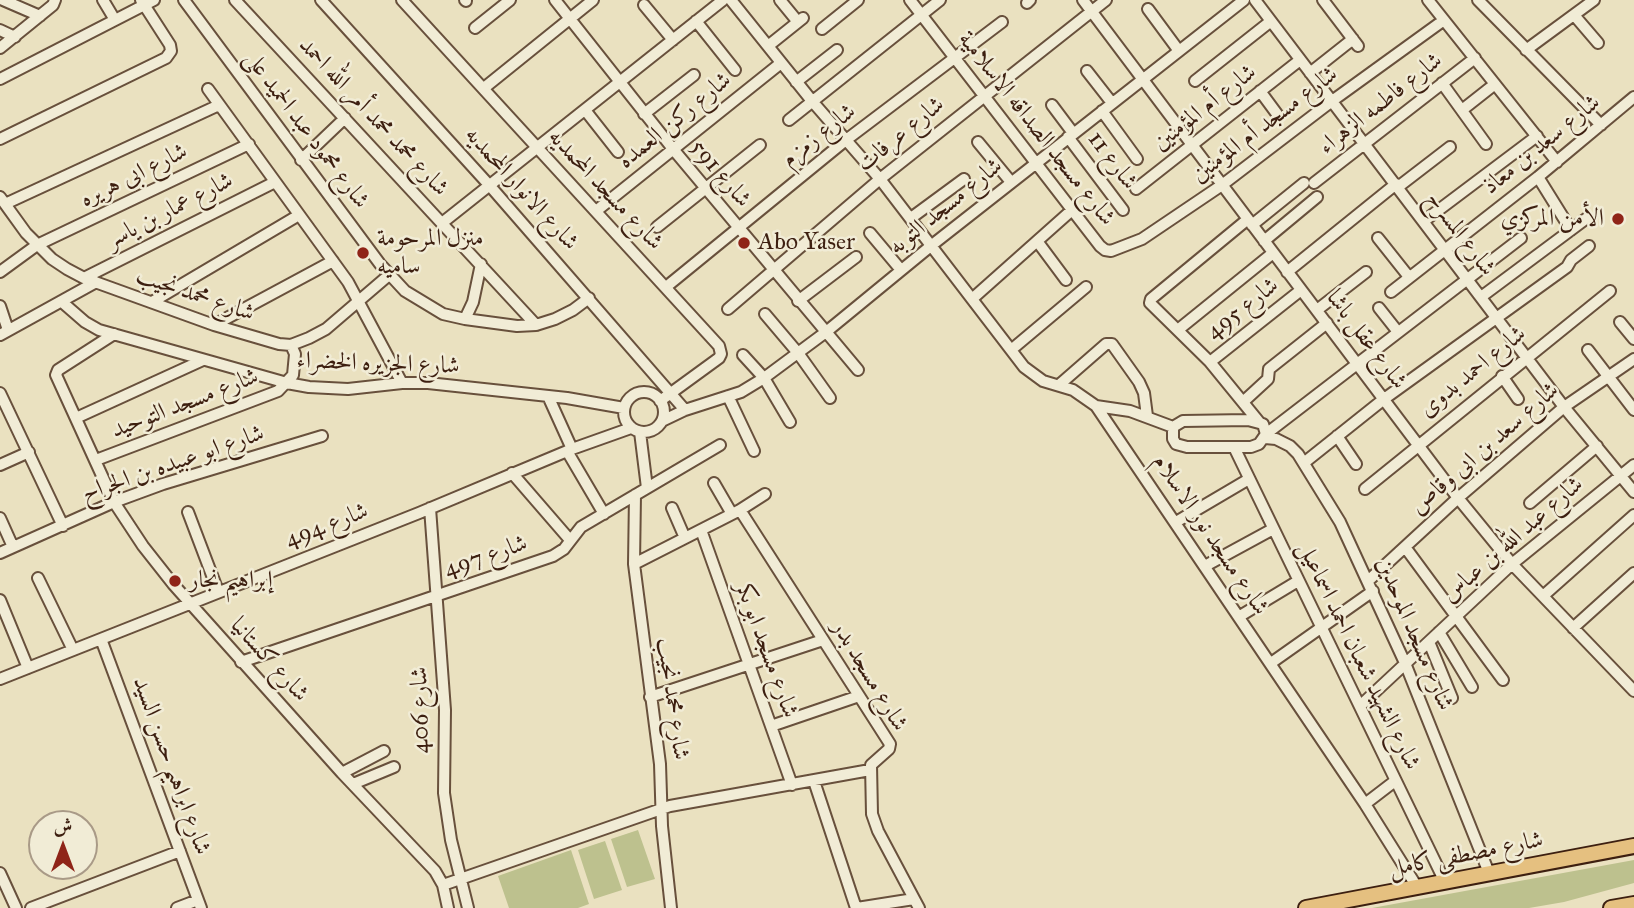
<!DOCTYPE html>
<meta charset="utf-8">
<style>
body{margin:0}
#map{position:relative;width:1634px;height:908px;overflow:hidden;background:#eae1c0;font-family:"IM FELL Great Primer",Amiri,serif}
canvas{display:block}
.north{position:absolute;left:28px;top:810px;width:70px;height:70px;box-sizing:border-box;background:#f1ecd6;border:2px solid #a99a87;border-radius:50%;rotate:0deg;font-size:19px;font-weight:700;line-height:28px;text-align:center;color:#3d1f10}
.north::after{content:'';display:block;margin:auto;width:24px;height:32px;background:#8f2418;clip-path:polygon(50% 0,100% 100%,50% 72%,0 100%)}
</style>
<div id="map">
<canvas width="1634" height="908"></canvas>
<div class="north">ش</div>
</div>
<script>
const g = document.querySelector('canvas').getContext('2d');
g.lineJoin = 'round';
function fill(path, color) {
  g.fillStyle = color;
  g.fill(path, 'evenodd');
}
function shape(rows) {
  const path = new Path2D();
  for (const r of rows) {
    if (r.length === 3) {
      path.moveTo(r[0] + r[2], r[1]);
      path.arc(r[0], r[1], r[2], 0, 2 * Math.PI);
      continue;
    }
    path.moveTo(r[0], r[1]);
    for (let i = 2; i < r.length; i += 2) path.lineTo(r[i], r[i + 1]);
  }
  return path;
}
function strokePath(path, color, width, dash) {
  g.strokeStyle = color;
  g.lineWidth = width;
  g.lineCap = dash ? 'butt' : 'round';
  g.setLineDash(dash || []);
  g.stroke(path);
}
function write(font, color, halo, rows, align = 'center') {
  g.font = font + ' "IM FELL Great Primer",Amiri,serif';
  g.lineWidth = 5;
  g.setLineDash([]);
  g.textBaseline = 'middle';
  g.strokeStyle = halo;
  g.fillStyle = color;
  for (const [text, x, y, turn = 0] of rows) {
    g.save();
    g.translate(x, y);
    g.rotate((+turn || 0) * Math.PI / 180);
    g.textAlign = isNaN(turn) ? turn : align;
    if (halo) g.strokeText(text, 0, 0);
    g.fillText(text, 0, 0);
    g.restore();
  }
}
const green = shape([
 [638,830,655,879,627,887,611,839],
 [605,841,622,890,594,899,578,850],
 [571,850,589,904,578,908,509,908,498,876],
 [1634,860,1634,883,1564,902,1529,908,1372,908]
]);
const minor = shape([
 [3,0,40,16],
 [103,0,115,20],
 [184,0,380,264,405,291,443,314,465,319,517,326,536,325,555,319,573,310,589,298],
 [235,0,536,325],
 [321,0,490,186,685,410],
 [402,0,719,346,721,354,719,358,660,401],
 [465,0,466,1],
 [555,0,673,149,858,370],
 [731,0,812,101,880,179,1024,367,1043,381,1073,390,1096,406,1365,804,1417,887],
 [780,0,798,22],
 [910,0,1100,246,1105,250,1111,251,1142,239,1222,185,1332,101,1444,20],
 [1083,0,1458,498,1512,564,1634,691],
 [1255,0,1564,407,1634,492],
 [1323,0,1358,46],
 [1428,0,1557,162],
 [1478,0,1601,125],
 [1027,3,1030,0],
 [644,5,673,40],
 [1148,9,1179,51],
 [1574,15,1598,43],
 [696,21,735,70],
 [475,28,510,0],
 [822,29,858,0],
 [0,30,15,37],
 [768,46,803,18],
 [0,48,53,5,55,0],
 [1526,50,1594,0],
 [1087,71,1112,103],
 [1310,73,1353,39],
 [0,79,154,0],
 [1195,81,1271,21],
 [796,82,837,50],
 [1442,83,1486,144],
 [484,88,593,0],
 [208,89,348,282,402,383],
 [1260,91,1277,114],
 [1052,105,1073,133],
 [585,110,618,152],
 [1462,110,1495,84],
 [1102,111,1137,159],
 [644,114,694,75],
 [789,120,940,0],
 [1068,137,1123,210],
 [0,139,166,58,171,51,170,45,141,0],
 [978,142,1011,182],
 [301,160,345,118],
 [1538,177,1571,230],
 [1314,183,1475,58],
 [1398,187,1450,147],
 [1136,189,1300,60],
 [0,197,26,233,52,259,67,269,84,278,214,325,279,344,291,345,309,338,326,329,389,275],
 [5,204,219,105],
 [596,211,781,63],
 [911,218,964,179],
 [1248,219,1151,299,1150,303,1210,362,1259,422],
 [1424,221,1537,136],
 [442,223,723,0],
 [1252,225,1304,183],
 [657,227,760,145],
 [870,233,901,270],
 [1378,238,1409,277],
 [1037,241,1066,280],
 [1264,241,1317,197],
 [0,272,37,245,249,144],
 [1287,272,1396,184],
 [84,278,275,182],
 [666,287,846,140,1002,22],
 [1391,292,1538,177,1634,97],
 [1481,297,1587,218],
 [972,299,1072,210],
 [798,301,856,257],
 [62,302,85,322,99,330,287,383,309,387,348,389,402,383,428,383,567,398,624,408],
 [152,302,299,215],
 [0,306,8,330],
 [1379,308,1398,332],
 [728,309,880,179,1106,0],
 [1317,310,1366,272],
 [765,314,798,353,830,398],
 [465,319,473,302,481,264],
 [1620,322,1634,339],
 [214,325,333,261],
 [1179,329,1273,253],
 [114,334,58,370,56,375,114,502,143,546,173,584,342,773,435,871,443,885,448,908],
 [0,335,96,282],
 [1011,350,1086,287],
 [1588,350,1634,410],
 [743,355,764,378,790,422],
 [1210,362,1301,290],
 [1502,376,1518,399],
 [1059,385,1106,344,1112,344,1139,382,1144,393,1147,416],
 [644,412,20],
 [0,393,63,526],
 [548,396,572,449],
 [728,396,754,451],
 [1243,402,1268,379,1269,369,1327,323],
 [1096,406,1130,411,1173,427],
 [76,418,203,360],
 [1248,420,1263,424,1266,434,1259,444,1251,447,1187,447,1176,444,1173,439,1173,427,1183,421,1248,420],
 [662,421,685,410,741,392,764,378,826,332,932,245,1244,0],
 [640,432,647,488],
 [1266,434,1521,238],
 [1337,436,1356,464],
 [1265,438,1276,439,1290,446,1298,454,1340,522,1405,663,1489,873],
 [1234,447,1445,882],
 [567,451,604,514],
 [96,460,278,391,293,375,295,354,291,345],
 [1305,462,1384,399,1567,267,1571,260,1589,246],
 [0,465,29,452],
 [512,473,570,540],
 [714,483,732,514],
 [1365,489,1610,291],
 [635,495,634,564,660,764,662,826,671,908],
 [1530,503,1597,446],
 [430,508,445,710,444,793,451,840,468,908],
 [672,508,685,538],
 [740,510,890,744,889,749,871,765,872,814,878,831,919,908],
 [188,512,218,591],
 [0,518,13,547],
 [1176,522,1249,479],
 [701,530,792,785],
 [1405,547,1503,680],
 [0,553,114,502,163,484,322,436],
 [634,564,740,510,765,494],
 [1205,566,1273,529],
 [38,578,73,650],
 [1369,580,1458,498,1564,407,1634,359],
 [1543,596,1634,515],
 [0,600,28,668],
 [1240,616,1298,581],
 [1573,628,1634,573],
 [1439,632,1472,687],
 [101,639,201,908],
 [1429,642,1452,698],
 [241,662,553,556,564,549,581,527,720,445],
 [1271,663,1373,591],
 [0,679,419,513,572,449,631,428],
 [650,697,823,640],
 [1360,706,1512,564,1634,465],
 [771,726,859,696],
 [342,773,384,751],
 [814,781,856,908],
 [353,784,394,767],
 [1365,804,1395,781],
 [0,873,16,908],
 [443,885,670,806,870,770],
 [31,908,180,851],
 [177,908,198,900],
 [857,908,914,899]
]);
const major = shape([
 [1306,908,1634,846],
 [1611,908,1634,904]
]);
const markers = [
 [1618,219,7,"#8f2418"],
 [744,243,7,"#8f2418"],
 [363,253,7,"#8f2418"],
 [175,581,7,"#8f2418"]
];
const streetNames = [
 ["شارع فاطمه الزهراء",1381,104,-38],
 ["شارع أم المؤمنين",1205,108,-38],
 ["شارع محمد محمد أمر الله احمد",373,117,47],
 ["شارع ركن العمده",675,121,-39],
 ["شارع مسجد أم المؤمنين",1265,125,-37],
 ["شارع مسجد الصداقه الاسلامية",1036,129,52],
 ["شارع محمود عبد الحميد على",306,130,53],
 ["شارع عرفات",901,135,-39],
 ["شارع زمزم",819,136,-38],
 ["شارع سعد بن معاذ",1542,145,-39],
 ["شارع 11",1112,161,53],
 ["شارع 591",720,174,50],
 ["شارع ابى هريره",134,176,-26],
 ["شارع الانوار المحمديه",521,189,48],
 ["شارع مسجد المحمديه",605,190,47],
 ["شارع مسجد التوبه",946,207,-39],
 ["شارع عمار بن ياسر",170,211,-27],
 ["شارع المسرح",1460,234,53],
 ["شارع محمد نجيب",195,295,19],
 ["شارع 495",1243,309,-38],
 ["شارع عقل باشا",1366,340,53],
 ["شارع الجزيره الخضراء",378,364,2],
 ["شارع احمد بدوى",1473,372,-39],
 ["شارع مسجد التوحيد",185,404,-21],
 ["شارع سعد بن ابى وقاص",1485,449,-41],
 ["شارع ابو عبيده بن الجراح",173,464,-19],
 ["شارع 494",327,526,-21],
 ["شارع مسجد نور الاسلام",1210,535,56],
 ["شارع عبد الله بن عباس",1513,540,-41],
 ["شارع 497",486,557,-19],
 ["شارع مسجد الموحدين",1414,634,67],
 ["شارع مسجد ابو بكر",766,650,70],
 ["شارع الشهيد شعبان احمد اسماعيل",1358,656,64],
 ["شارع كستانيا",269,660,48],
 ["شارع مسجد بدر",869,676,59],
 ["شارع محمد نجيب",672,699,82],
 ["شارع 406",421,710,-91],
 ["شارع ابراهيم حسن السيد",171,766,70],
 ["شارع مصطفى كامل",1466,855,-11]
];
const poiNames = [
 ["الأمن المركزي",1604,219,"right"],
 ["منزل المرحومة",377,239],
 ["ساميه",377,267],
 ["Abo Yaser",758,243],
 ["إبراهيم نجار",189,581]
];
fill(green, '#bdc18e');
strokePath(minor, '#68503c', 14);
strokePath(major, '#3d1f10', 18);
strokePath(minor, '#f1ecd6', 10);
strokePath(major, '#e5c080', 14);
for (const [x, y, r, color] of markers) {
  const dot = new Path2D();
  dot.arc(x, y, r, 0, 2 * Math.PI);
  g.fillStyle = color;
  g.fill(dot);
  strokePath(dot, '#f1ecd6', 2.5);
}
write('24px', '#3d1f10', '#f1ecd6', streetNames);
write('24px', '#3d1f10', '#f1ecd6', poiNames, 'left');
</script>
